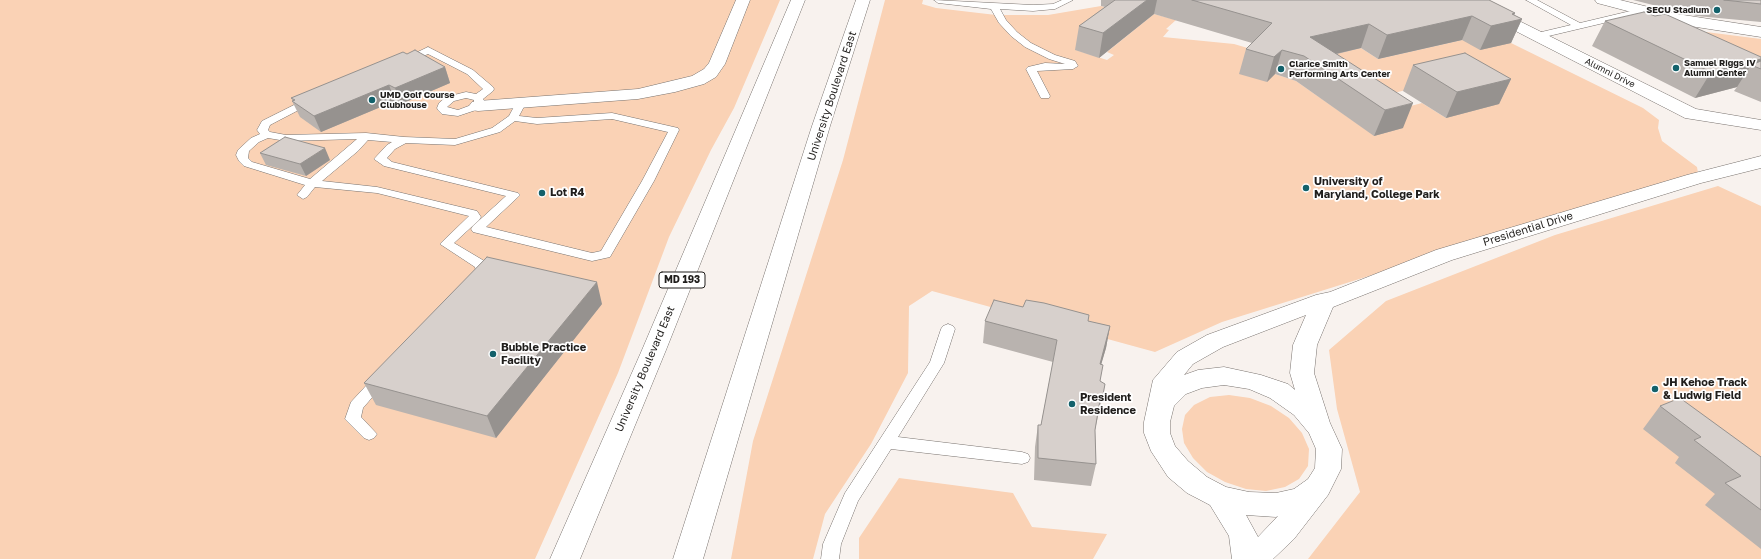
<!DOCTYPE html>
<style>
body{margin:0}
canvas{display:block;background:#f8f2ee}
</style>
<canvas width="1761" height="559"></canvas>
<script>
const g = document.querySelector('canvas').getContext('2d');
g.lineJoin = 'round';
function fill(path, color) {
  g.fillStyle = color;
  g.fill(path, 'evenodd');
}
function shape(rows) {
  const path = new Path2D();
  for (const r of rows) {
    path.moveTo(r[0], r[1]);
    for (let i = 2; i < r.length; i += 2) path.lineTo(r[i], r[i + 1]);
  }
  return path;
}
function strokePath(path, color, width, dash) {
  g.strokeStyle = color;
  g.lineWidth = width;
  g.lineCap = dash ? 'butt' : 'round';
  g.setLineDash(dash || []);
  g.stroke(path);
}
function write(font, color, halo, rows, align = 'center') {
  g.font = font + ' "Golos Text",sans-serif';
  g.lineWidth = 3.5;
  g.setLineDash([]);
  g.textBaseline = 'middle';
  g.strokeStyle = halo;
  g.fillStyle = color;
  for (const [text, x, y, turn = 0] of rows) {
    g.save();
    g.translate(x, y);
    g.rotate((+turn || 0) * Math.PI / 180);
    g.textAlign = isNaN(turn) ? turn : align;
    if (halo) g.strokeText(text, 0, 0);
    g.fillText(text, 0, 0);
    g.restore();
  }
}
const green = shape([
 [0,0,780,0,734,108,711,150,669,237,618,373,535,559,0,559],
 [885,0,923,0,922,4,936,8,996,15,1048,15,1101,6,1124,14,1076,50,1107,60,1114,55,1107,52,1154,14,1176,20,1166,29,1169,30,1163,37,1234,44,1261,52,1275,74,1296,81,1375,136,1380,114,1422,103,1446,118,1454,78,1362,101,1316,58,1361,48,1378,59,1462,40,1511,43,1643,108,1659,120,1658,128,1662,141,1697,167,1698,173,1222,322,1155,352,932,291,909,306,908,373,871,444,825,514,813,559,731,559,753,441,843,160],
 [1706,32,1761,39,1761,68,1684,38],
 [1718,186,1761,206,1761,559,1308,559,1360,492,1337,409,1329,350,1386,301,1555,235],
 [1229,395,1250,398,1271,406,1289,418,1302,433,1309,449,1308,466,1299,479,1285,487,1266,491,1246,489,1225,482,1207,472,1193,458,1184,443,1182,429,1185,415,1194,405,1210,397],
 [899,478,1013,493,1032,527,1107,534,1093,559,859,559,859,538]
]);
const service = shape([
 [934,0,1033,5,1053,4,1062,0,1073,0,1055,9,1033,11,1000,9,1006,20,1017,32,1031,43,1055,55,1075,61,1078,66,1073,69,1037,71,1050,96,1049,98,1041,98,1026,69,1028,67,1045,63,1065,64,1049,59,1025,47,1011,36,999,23,991,9,938,3,934,0],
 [1526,0,1537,0,1580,23,1643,8,1647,11,1646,13,1536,39,1531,36,1533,34,1571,25,1526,0],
 [428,47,473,70,493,87,494,89,493,91,483,99,485,102,482,108,458,116,442,114,438,110,437,108,439,103,446,97,466,92,476,94,483,89,467,74,428,54,407,63,401,63,399,61,428,47],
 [466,98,474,100,474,104,458,110,447,107,454,101,466,98],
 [310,97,315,100,314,102,270,125,268,130,270,132,286,135,366,133,404,137,455,139,492,128,509,116,517,101,521,100,526,103,519,116,537,118,612,113,678,128,679,130,654,181,610,257,592,261,473,232,471,229,473,226,506,196,384,166,374,159,387,145,392,142,368,140,358,151,322,181,377,187,477,211,481,217,479,220,454,243,486,262,492,280,490,283,485,284,480,283,478,280,475,267,440,244,469,216,377,193,315,187,307,197,303,199,297,195,305,185,244,166,239,161,236,155,238,150,251,138,260,134,257,130,262,121,310,97],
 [612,119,668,132,642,181,601,251,592,253,486,227,518,197,520,195,518,193,392,162,387,158,395,149,406,143,455,145,500,132,515,121,537,124,612,119],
 [268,138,286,141,357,139,310,179,252,162,248,158,249,151,259,142,268,138],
 [948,324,953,326,955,329,944,363,898,437,1022,452,1028,454,1030,458,1028,462,1022,464,891,449,858,501,841,544,839,559,821,559,823,544,845,493,930,362,941,329,943,326,948,324],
 [381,374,386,375,388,379,363,408,361,417,377,434,374,438,369,440,364,438,345,419,351,402,376,375,381,374]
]);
const minor = shape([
 [736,0,750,0,725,64,716,77,704,84,675,92,638,99,478,111,472,110,469,106,472,102,478,101,638,89,692,76,704,69,709,63,736,0],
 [1459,0,1477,0,1696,109,1761,120,1761,130,1685,118,1461,3,1459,0],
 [1595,0,1620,0,1677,14,1761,27,1761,37,1677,24,1597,3,1595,0],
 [1761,156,1761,168,1701,183,1452,260,1333,307,1317,345,1314,373,1330,423,1342,449,1341,469,1328,495,1294,539,1273,559,1232,559,1229,536,1210,505,1187,493,1168,477,1151,451,1144,433,1144,422,1153,380,1177,352,1207,335,1316,295,1330,292,1436,250,1687,175,1761,156],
 [1306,315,1293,345,1290,373,1295,390,1288,384,1261,375,1224,367,1198,370,1184,375,1193,364,1223,347,1306,315],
 [1224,385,1249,389,1270,398,1294,415,1309,433,1316,449,1315,468,1308,479,1294,489,1276,493,1249,492,1226,487,1207,477,1188,461,1175,446,1170,433,1170,422,1174,406,1186,394,1202,388,1224,385],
 [1246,515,1276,517,1278,516,1258,537,1246,515]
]);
const primary = shape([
 [791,0,805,0,666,350,580,559,550,559,642,350,791,0],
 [856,0,870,0,830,126,703,559,673,559,812,126,856,0]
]);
const wall = shape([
 [1101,0,1489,0,1515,13,1514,15,1522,19,1511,43,1480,50,1462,40,1378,59,1361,48,1337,54,1403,128,1374,136,1296,81,1275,74,1267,82,1239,74,1246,49,1252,43,1154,14,1099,58,1075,50,1079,26,1105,7,1101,6],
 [1633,0,1761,0,1761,22,1697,16],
 [1655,16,1761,57,1761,102,1734,91,1737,87,1695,98,1592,46,1605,21],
 [407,54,445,67,450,83,401,104,395,101,321,132,300,117,292,101,293,101,291,98],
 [1413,65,1511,79,1499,104,1446,118,1403,91],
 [260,153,330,160,306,176,266,165],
 [602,304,496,438,376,405,364,383],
 [1023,307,1110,326,1106,348,1101,364,1100,381,1105,384,1095,430,1096,464,1091,486,1034,480,1035,447,1038,425,1041,425,1053,362,983,343,985,321],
 [1660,406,1761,457,1761,549,1705,505,1715,494,1675,463,1679,457,1643,429]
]);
const shadedWall = shape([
 [1147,0,1157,0,1154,14,1099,58,1103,33],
 [1515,13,1511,21,1522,19,1511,43,1480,50,1491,26],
 [1472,16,1462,40,1378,59,1387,35],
 [1369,24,1361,48,1309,60,1310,37],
 [1282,50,1275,74,1267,82,1274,57],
 [1761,59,1761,64,1751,65,1737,87,1695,98,1711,72],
 [445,67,450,83,401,104,395,88],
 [1511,79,1499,104,1446,118,1457,92],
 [389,85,395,101,321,132,314,116],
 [1413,103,1403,128,1374,136,1385,110],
 [325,148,330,160,306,176,300,164],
 [597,282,602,304,496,438,487,416],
 [1110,326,1106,348,1095,386,1100,364]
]);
const building = shape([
 [1115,0,1147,0,1103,33,1079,26,1115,0],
 [1192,0,1489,0,1515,13,1512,14,1522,19,1491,26,1472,16,1387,35,1369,24,1310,37,1413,103,1385,110,1304,56,1282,50,1274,57,1246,49,1272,23,1192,0],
 [1724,0,1761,0,1761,4,1724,0],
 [1644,12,1655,16,1665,14,1761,57,1761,59,1711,72,1605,21,1644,12],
 [415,50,445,67,395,88,389,85,314,116,292,101,295,100,291,98,403,52,407,54,415,50],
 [1465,53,1511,79,1457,92,1413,65,1465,53],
 [1761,61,1761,69,1751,65,1761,61],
 [285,137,325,148,300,164,260,153,285,137],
 [487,257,597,282,487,416,364,383,487,257],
 [994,300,1023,307,1026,300,1044,303,1089,315,1088,321,1110,326,1100,364,1103,365,1100,381,1105,384,1102,400,1100,400,1095,430,1096,464,1038,458,1038,425,1041,425,1057,340,985,321,994,300],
 [1680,398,1761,457,1761,510,1725,483,1741,476,1694,440,1701,437,1660,406,1680,398]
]);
const markers = [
 [1717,10,4,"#13616b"],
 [1676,68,4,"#13616b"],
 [1281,69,4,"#13616b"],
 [372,100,4,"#13616b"],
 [1306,188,4,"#13616b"],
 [542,193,4,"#13616b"],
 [493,354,4,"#13616b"],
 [1655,389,4,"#13616b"],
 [1072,404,4,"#13616b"]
];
const farPoinames = [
 ["SECU Stadium",1709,10,"right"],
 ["Samuel Riggs IV",1684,63],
 ["Alumni Center",1684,73],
 ["Clarice Smith",1289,64],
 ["Performing Arts Center",1289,74],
 ["UMD Golf Course",380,95],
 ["Clubhouse",380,105]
];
const farStreetnames = [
 ["Alumni Drive",1610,73,27]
];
const shields = [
 [682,280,46]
];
const shieldNames = [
 ["MD 193",682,280]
];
const streetNames = [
 ["University Boulevard East",832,96,-72],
 ["Presidential Drive",1528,229,-17],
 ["University Boulevard East",645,369,-67]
];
const poiNames = [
 ["University of",1314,182],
 ["Maryland, College Park",1314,195],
 ["Lot R4",550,193],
 ["Bubble Practice",501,348],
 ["Facility",501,361],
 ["JH Kehoe Track",1663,383],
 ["& Ludwig Field",1663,396],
 ["President",1080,398],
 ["Residence",1080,411]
];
fill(green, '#fad2b5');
strokePath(service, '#79736f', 1);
strokePath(minor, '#79736f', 1);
strokePath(primary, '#79736f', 1);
fill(service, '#fff');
fill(minor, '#fff');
fill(primary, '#fff');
fill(wall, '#b9b3af');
fill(shadedWall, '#96928f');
fill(building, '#d7d0cc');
strokePath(building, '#96928f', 1);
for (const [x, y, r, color] of markers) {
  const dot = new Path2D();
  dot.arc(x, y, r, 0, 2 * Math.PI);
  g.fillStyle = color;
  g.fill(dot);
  strokePath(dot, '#fff', 1.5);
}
write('bold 9px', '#201e1c', '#fff', farPoinames, 'left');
write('9px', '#201e1c', '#fff', farStreetnames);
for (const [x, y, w] of shields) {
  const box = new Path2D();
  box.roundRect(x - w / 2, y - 8, w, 16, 3);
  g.fillStyle = '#fff';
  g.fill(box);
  strokePath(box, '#201e1c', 1);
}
write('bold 10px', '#201e1c', null, shieldNames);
write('11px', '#201e1c', '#fff', streetNames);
write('bold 11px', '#201e1c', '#fff', poiNames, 'left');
</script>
